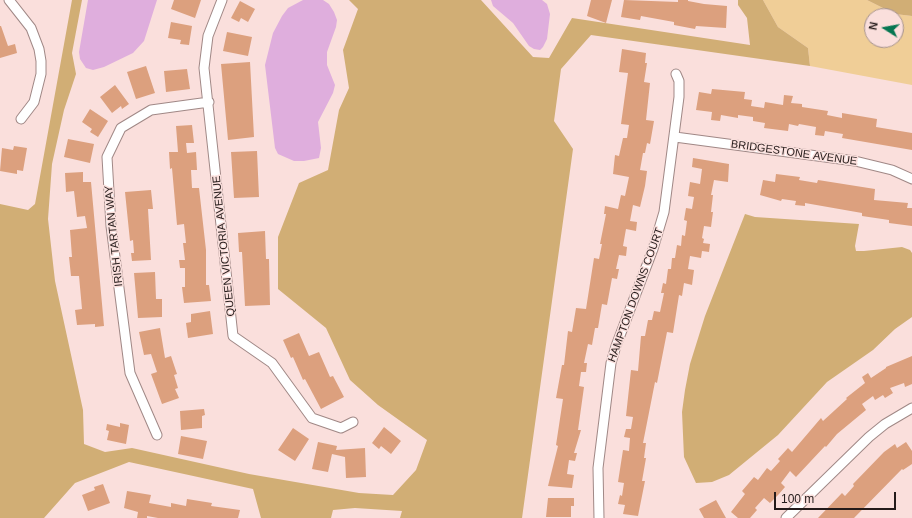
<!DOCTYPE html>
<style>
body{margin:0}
#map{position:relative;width:912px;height:518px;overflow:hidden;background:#fadfdc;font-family:Arial,sans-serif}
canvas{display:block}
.north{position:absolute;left:864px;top:8px;width:40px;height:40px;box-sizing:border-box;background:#fadfdc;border:1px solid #a4918e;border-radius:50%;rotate:281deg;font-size:11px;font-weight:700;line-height:16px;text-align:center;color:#241b1a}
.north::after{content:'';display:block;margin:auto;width:14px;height:18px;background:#057651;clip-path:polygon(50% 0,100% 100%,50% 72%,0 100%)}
.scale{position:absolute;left:774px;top:492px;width:122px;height:18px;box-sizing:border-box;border:2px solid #241b1a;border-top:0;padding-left:5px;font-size:12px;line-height:14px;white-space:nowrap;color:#241b1a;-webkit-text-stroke:3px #fadfdc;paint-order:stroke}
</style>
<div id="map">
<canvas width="912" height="518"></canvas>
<div class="north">N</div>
<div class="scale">100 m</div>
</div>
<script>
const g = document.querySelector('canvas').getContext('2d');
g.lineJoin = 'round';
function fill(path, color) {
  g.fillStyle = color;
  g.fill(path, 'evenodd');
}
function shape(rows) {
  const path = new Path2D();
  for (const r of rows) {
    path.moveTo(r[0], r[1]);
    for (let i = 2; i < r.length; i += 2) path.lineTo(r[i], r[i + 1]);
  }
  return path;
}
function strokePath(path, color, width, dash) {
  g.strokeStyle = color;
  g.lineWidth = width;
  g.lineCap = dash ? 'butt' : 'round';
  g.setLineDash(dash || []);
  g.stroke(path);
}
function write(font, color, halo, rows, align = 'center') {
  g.font = font + ' Arial,sans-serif';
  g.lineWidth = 3;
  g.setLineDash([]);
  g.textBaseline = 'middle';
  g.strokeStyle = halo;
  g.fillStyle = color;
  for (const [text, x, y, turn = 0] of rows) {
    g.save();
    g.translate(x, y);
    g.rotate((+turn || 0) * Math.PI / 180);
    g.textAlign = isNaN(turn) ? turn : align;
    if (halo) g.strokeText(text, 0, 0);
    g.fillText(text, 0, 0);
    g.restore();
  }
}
const green = shape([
 [763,0,867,0,895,14,912,16,912,85,810,66,808,48,778,27],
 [872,16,896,16,896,40,872,40]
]);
const forest = shape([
 [72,0,82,0,72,53,76,74,64,110,52,164,48,219,55,281,83,410,84,444,105,452,132,448,249,474,359,493,393,495,416,470,427,440,378,405,350,380,326,328,278,289,278,237,299,183,328,170,339,110,349,88,343,50,358,9,349,0,481,0,533,57,549,58,572,18,750,45,747,18,738,5,738,0,763,0,778,27,808,48,810,66,591,35,561,69,554,121,573,149,522,518,400,518,402,511,355,508,333,510,331,518,261,518,253,489,129,462,75,483,44,518,0,518,0,204,28,210,35,204],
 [867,0,912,0,912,16,895,14],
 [745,214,755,217,859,224,855,246,856,251,864,251,902,247,910,250,912,253,912,317,895,329,873,350,827,382,778,435,729,475,712,482,696,483,684,457,682,412,685,390,690,364,705,316]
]);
const water = shape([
 [88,0,157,0,144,41,133,53,104,67,93,70,86,68,80,59,79,52],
 [303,0,323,0,329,4,334,12,337,20,336,27,327,52,327,65,335,85,333,93,318,122,321,148,319,158,304,161,294,161,278,154,275,148,265,65,273,33,282,16,288,8],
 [491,0,542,0,547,4,550,14,547,39,543,47,540,50,534,49,529,46,513,23,493,6]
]);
const building = shape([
 [174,0,201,0,195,18,171,9],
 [591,0,612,0,606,23,587,16],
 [624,0,678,2,678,0,688,0,688,1,704,4,727,6,726,28,696,26,695,29,674,25,674,22,641,16,640,20,621,17],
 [240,1,255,9,248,22,241,18,239,22,231,18],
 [171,22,192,26,189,45,180,44,181,40,168,38],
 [0,26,1,26,8,46,15,44,17,53,0,58],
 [227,32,252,37,248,56,223,51],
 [622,49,646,53,645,63,647,63,644,82,650,83,646,120,654,121,650,144,647,143,645,153,643,153,640,170,647,171,645,186,640,207,633,205,630,221,637,222,636,231,626,229,623,246,627,247,626,256,619,255,616,269,619,269,617,279,612,278,607,305,602,304,598,328,595,328,592,345,588,344,584,363,587,363,586,372,581,372,579,386,584,387,578,430,581,430,574,453,577,453,575,461,569,460,567,474,574,475,572,488,548,486,558,446,556,445,563,399,556,398,562,365,564,365,568,331,572,332,576,308,586,309,594,258,599,259,602,244,600,244,606,214,604,214,605,206,618,209,621,195,625,196,629,177,613,174,615,155,619,156,623,138,627,138,629,125,621,124,628,73,619,72],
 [250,62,254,137,228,140,221,64],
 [146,66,155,93,136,99,127,72],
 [187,69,190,89,166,92,164,71],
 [115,85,129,104,122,109,121,106,112,113,100,97],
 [712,89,745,92,744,99,752,100,751,106,764,108,765,102,783,105,784,95,793,96,791,103,802,104,802,107,828,111,827,115,842,118,842,113,877,119,876,127,912,133,912,150,842,138,843,134,825,131,824,136,815,135,816,127,799,124,798,126,789,124,788,131,764,128,765,123,753,121,753,117,738,115,738,118,721,115,720,121,711,120,712,112,696,110,699,92,711,94],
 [90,109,108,121,98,137,90,132,92,129,82,122],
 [192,125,194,143,186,143,187,153,196,152,197,170,191,170,192,188,199,188,206,250,206,285,209,285,211,301,184,303,182,287,185,287,185,268,180,268,179,260,185,260,183,243,186,243,184,224,177,225,172,168,170,169,169,152,178,152,176,126],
 [68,139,94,144,90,163,64,157],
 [14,146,27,148,23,171,17,170,17,174,0,171,2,148,13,150],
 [257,151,259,197,234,198,231,152],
 [693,158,729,164,728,182,714,180,711,195,713,195,711,212,713,212,711,227,704,226,702,238,704,239,703,243,710,244,709,252,702,251,701,258,690,256,688,269,694,270,692,285,684,283,682,296,679,295,673,333,667,332,657,383,655,382,643,443,646,443,644,458,646,458,642,481,645,481,638,516,623,514,625,505,618,504,620,495,622,496,624,483,618,482,623,450,629,451,630,438,624,437,626,429,631,429,633,417,626,416,631,370,638,371,641,336,645,336,648,320,652,320,654,311,660,312,664,293,661,293,663,283,666,284,668,269,671,269,672,258,675,258,677,245,681,246,682,235,685,236,687,221,684,220,686,208,692,209,694,197,688,196,690,182,700,184,702,169,692,167],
 [83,172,83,182,91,182,104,326,95,327,95,324,77,325,75,310,82,309,79,276,71,276,69,257,72,257,70,230,87,228,85,216,77,217,74,191,66,192,65,173],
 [776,174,800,177,799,180,817,183,818,180,875,189,874,200,908,203,907,208,912,208,912,226,889,223,889,220,862,216,862,213,805,203,805,206,795,205,796,201,782,199,781,201,760,195,763,180,775,182],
 [151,190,153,209,148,209,151,260,132,261,131,253,134,253,133,240,130,241,125,192],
 [265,231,266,259,269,259,270,305,245,306,242,252,239,252,238,233],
 [155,272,156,299,162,299,162,317,138,318,134,273],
 [210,311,213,334,188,338,186,323,191,322,191,314],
 [160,328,165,358,171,356,177,374,174,375,178,388,175,389,179,398,162,404,151,374,157,372,151,354,144,355,139,332],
 [299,333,309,356,319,352,330,377,333,376,344,397,321,409,305,379,303,380,293,357,291,358,283,340],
 [912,356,912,384,905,387,904,383,890,388,893,393,885,398,883,395,875,400,873,396,862,404,866,410,837,434,826,447,825,446,796,477,790,471,781,483,785,487,779,494,770,503,764,498,755,508,757,510,750,518,738,518,731,512,745,494,742,491,754,477,758,480,767,468,771,471,780,461,778,459,788,448,792,452,821,418,823,421,847,399,846,398,865,383,862,377,868,373,871,378,886,368,886,367],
 [204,409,205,415,202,416,202,428,181,430,180,411],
 [120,423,129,425,126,444,107,440,109,431,106,430,107,424,120,427],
 [384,427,401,441,391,454,381,446,379,449,372,443],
 [293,428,309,439,295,461,278,450],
 [181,436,207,441,203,459,178,454],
 [318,442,337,446,336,450,365,448,366,477,346,478,345,457,332,454,328,472,312,469],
 [906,442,912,451,912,464,903,470,902,469,854,518,818,518,842,493,845,496,854,486,853,484,884,452,895,444,897,448],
 [103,484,110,503,88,511,82,495,95,490,94,487],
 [127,491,151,495,149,503,171,507,171,503,186,506,187,499,212,503,211,506,240,510,238,518,158,518,147,516,147,518,137,518,138,512,124,508],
 [548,498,574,498,574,506,571,506,571,517,546,517],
 [716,500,726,518,704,518,699,509]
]);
const minor = shape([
 [9,0,31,28,39,49,41,61,41,74,34,102,21,119],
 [222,0,208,36,204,68,233,336,272,363,312,418,341,428,353,422],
 [675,137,855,161,892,170,912,179],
 [157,435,130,373,111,226,107,157,121,128,151,110,209,102],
 [599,518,598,468,611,363,616,346,653,249,664,212,679,97,679,81,676,74],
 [786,518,869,437,885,424,912,408]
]);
const streetNames = [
 ["BRIDGESTONE AVENUE",794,153,8],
 ["IRISH TARTAN WAY",114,236,-96],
 ["QUEEN VICTORIA AVENUE",224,246,-96],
 ["HAMPTON DOWNS COURT",636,295,-70]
];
fill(green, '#f0ce97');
fill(forest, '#d1ae75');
fill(water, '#dfaedd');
fill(building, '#dca07e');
strokePath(minor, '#a08886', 11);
strokePath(minor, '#fff', 9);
write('11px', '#241b1a', '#fadfdc', streetNames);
</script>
